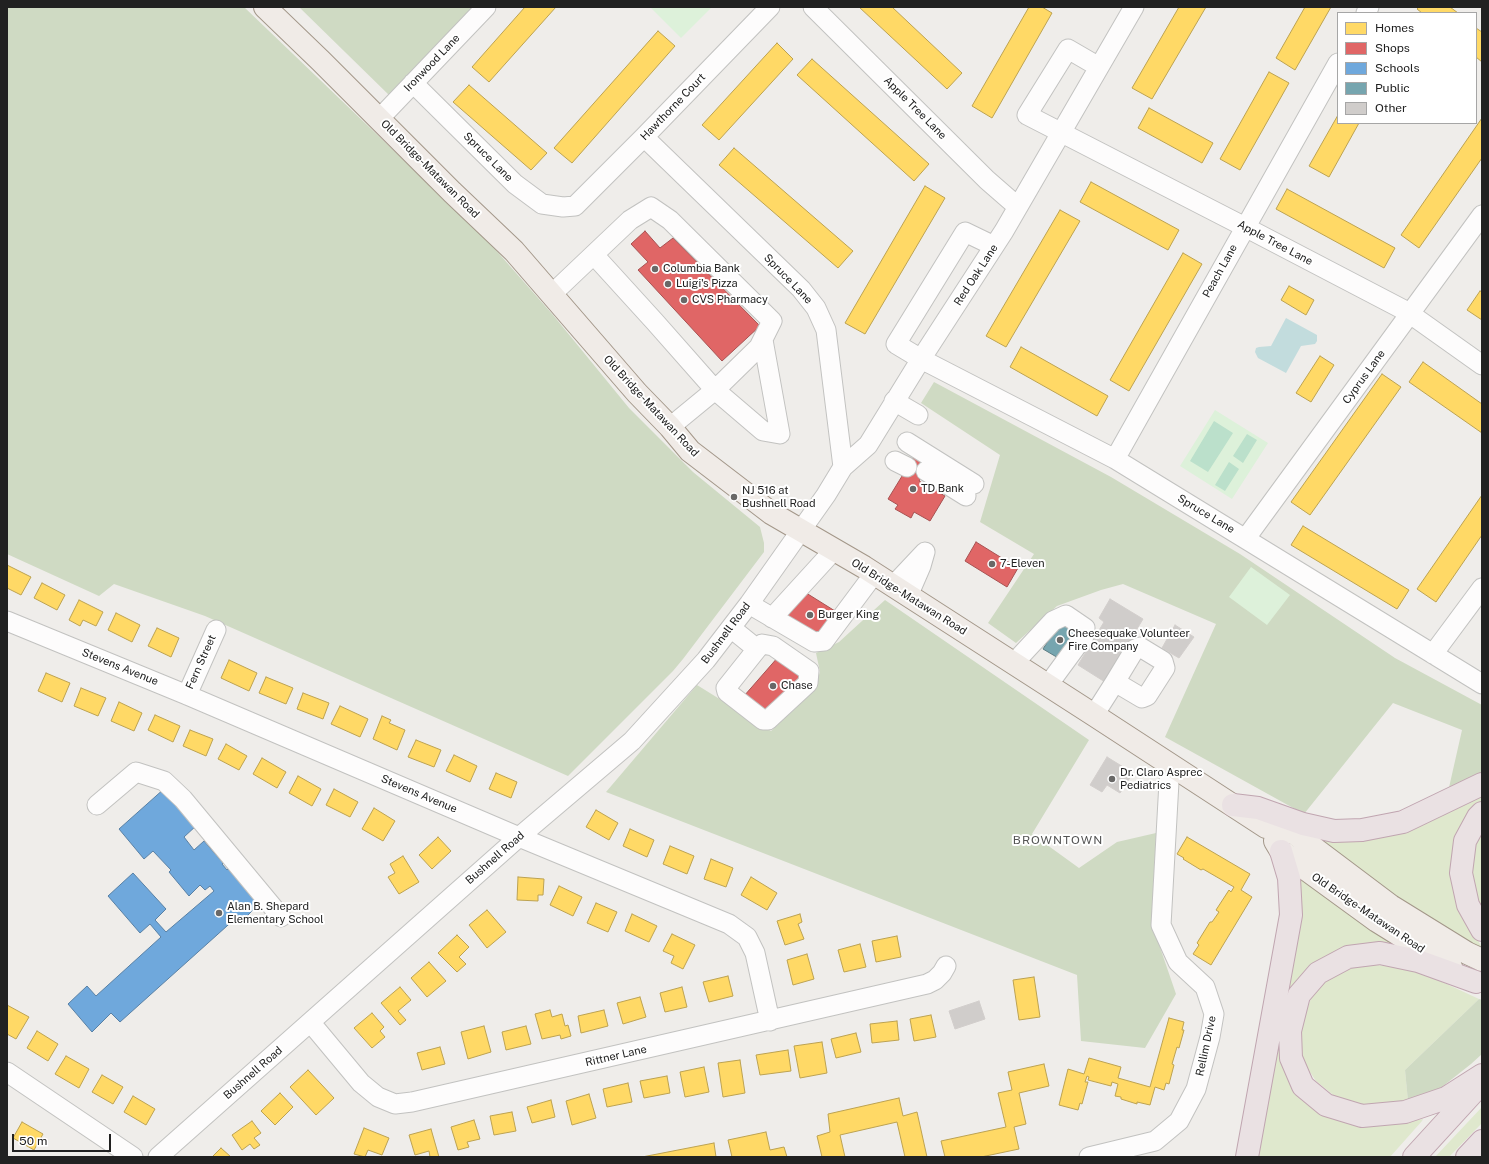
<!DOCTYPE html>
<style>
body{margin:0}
#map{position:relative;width:1489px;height:1164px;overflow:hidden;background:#efedea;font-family:"Public Sans",sans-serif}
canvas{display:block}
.frame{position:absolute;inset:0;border:8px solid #212121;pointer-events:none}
.legend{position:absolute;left:1337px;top:12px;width:140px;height:112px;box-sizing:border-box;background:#fff;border:1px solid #a6a6a6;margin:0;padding:5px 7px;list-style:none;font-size:12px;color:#212121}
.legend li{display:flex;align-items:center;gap:8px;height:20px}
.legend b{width:20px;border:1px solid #a6a6a6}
.scale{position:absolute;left:12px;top:1134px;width:99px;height:18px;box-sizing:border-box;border:2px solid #212121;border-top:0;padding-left:5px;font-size:12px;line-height:14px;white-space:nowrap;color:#212121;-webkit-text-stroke:3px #fff;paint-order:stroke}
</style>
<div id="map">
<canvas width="1489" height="1164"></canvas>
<div class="frame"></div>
<ul class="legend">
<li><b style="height:11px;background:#ffd966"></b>Homes</li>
<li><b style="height:11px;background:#e06666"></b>Shops</li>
<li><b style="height:11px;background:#6fa8dc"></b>Schools</li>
<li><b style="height:11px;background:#76a5af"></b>Public</li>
<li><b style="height:11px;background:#d0cdcb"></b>Other</li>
</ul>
<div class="scale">50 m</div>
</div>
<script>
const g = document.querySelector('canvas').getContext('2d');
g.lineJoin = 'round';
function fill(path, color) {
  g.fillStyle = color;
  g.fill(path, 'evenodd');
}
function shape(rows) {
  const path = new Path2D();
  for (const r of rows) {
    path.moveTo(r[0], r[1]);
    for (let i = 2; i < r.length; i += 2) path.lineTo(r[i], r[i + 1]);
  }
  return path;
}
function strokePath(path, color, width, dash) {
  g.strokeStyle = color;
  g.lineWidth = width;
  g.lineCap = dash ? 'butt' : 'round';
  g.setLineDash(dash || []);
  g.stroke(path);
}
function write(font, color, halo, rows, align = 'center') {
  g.font = font + ' "Public Sans",sans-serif';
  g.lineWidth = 4;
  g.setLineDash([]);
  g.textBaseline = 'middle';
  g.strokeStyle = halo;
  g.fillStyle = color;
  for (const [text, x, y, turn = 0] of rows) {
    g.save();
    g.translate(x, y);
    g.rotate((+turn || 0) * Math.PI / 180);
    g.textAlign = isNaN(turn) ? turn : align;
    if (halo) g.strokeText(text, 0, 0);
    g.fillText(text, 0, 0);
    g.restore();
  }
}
const grass = shape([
 [1482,792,1482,802,1473,811,1468,923,1481,946,1480,947,1410,909,1312,833],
 [1482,824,1482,918,1468,876,1478,830],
 [1299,877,1402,948,1317,964,1290,1075,1384,1125,1423,1119,1422,1121,1390,1157,1255,1157],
 [1357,964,1410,967,1479,999,1405,1070,1408,1101,1379,1108,1343,1103,1316,1081,1302,1060,1300,1032,1313,992,1333,972],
 [1482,1107,1482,1123,1449,1157,1435,1157]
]);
const forest = shape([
 [7,7,244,7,487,240,553,315,629,408,693,472,760,527,764,543,764,552,683,659,673,671,568,776,205,616,114,584,99,596,7,554],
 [299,7,475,7,391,97],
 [934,382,1111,477,1240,554,1395,658,1482,705,1482,774,1448,792,1462,730,1393,703,1304,814,1165,737,1216,624,1123,584,1101,590,1057,606,1016,643,988,623,1034,554,980,522,1000,455,921,403],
 [885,600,1089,740,1032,834,1079,868,1117,842,1156,833,1152,924,1176,994,1145,1048,1081,1041,1077,975,606,792,697,685,771,731,814,691,820,672,816,653,839,642],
 [1479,999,1482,1000,1482,1054,1471,1064,1433,1094,1408,1101,1405,1070]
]);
const park = shape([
 [650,7,712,7,681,38],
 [1215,410,1268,443,1232,499,1180,466],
 [1251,567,1290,595,1267,625,1229,597]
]);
const pitch = shape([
 [1214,421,1233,433,1208,472,1190,461],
 [1247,434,1257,440,1243,463,1233,456],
 [1229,462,1239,469,1225,491,1215,485]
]);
const water = shape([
 [1286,318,1317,335,1317,341,1315,344,1301,346,1286,373,1258,358,1255,352,1256,348,1259,347,1271,346]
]);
const homes = shape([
 [525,7,556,7,489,82,472,67,525,7],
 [859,7,892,7,962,73,947,89,859,7],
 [1029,7,1042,7,1052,13,992,118,972,106,1029,7],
 [1179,7,1206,7,1152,99,1132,88,1179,7],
 [1305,7,1331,7,1295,70,1276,58,1305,7],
 [1419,7,1450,7,1458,13,1422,13,1417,9,1419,7],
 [1476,28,1482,32,1482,62,1476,57,1476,28],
 [658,31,675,46,572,163,554,148,658,31],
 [777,43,793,59,719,140,702,125,777,43],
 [812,59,929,164,914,181,797,75,812,59],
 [1269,72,1289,83,1240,170,1220,159,1269,72],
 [469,85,547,153,531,170,453,102,469,85],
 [1149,108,1213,143,1202,163,1138,128,1149,108],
 [1338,115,1338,123,1359,123,1329,177,1309,166,1338,115],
 [1482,118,1482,158,1419,248,1401,235,1482,118],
 [734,148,853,251,838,268,719,165,734,148],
 [1091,182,1179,230,1168,250,1080,202,1091,182],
 [925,186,945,198,865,334,845,323,925,186],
 [1287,189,1395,248,1384,268,1276,209,1287,189],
 [1060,210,1080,221,1006,347,986,336,1060,210],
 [1183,253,1202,264,1129,391,1110,380,1183,253],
 [1289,286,1314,300,1306,315,1281,300,1289,286],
 [1480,291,1482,292,1482,320,1467,310,1480,291],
 [1021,347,1108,396,1097,416,1010,367,1021,347],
 [1320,356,1334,365,1311,402,1296,393,1320,356],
 [1423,362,1482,404,1482,433,1409,382,1423,362],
 [1382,374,1401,387,1310,515,1291,502,1382,374],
 [1482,495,1482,535,1436,602,1417,589,1482,495],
 [1303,526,1409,590,1397,609,1291,545,1303,526],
 [7,565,31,577,21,595,7,588,7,565],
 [42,583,65,595,57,610,34,598,42,583],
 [79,600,103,612,96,626,83,620,80,626,69,620,79,600],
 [116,613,140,625,132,642,108,630,116,613],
 [157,628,179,638,171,657,148,646,157,628],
 [229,660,257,673,249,691,221,678,229,660],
 [46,673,70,683,62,702,38,691,46,673],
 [266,677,293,688,286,704,259,693,266,677],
 [81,688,106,698,98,716,74,706,81,688],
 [303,693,329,703,323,719,297,709,303,693],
 [119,702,142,713,134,731,111,721,119,702],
 [340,706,368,719,360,737,331,724,340,706],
 [155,715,180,726,173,742,148,730,155,715],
 [382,716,391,720,389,723,405,730,397,750,373,739,382,716],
 [190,730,213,739,206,756,183,746,190,730],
 [416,740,441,750,434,767,408,757,416,740],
 [226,744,247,756,239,770,218,759,226,744],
 [454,755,477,766,470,782,446,771,454,755],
 [262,758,286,772,277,788,253,774,262,758],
 [496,773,517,782,511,798,489,789,496,773],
 [298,776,321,789,312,806,289,793,298,776],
 [334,789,358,802,350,817,326,805,334,789],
 [374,808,395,821,383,841,362,829,374,808],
 [596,810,618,823,609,840,586,827,596,810],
 [630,829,654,840,647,857,623,846,630,829],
 [438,837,451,851,432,869,419,855,438,837],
 [1187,837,1250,874,1241,890,1252,897,1211,965,1193,954,1199,945,1197,943,1210,922,1212,922,1219,912,1216,910,1229,890,1231,892,1234,887,1203,869,1201,870,1183,859,1184,858,1177,854,1187,837],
 [670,846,694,856,687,874,663,864,670,846],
 [403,856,419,882,399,894,388,877,395,873,390,864,403,856],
 [711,859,733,868,726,887,704,879,711,859],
 [518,877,544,879,543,895,538,895,538,901,517,900,518,877],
 [751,877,777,893,767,910,741,895,751,877],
 [559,886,582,897,573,916,550,905,559,886],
 [596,903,617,912,608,932,587,923,596,903],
 [487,910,506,932,487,948,469,925,487,910],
 [632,914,657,926,649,942,625,931,632,914],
 [800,914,802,922,798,924,804,939,785,945,777,921,800,914],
 [672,934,695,945,683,969,671,963,674,956,663,951,672,934],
 [457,935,469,947,459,957,466,964,457,972,438,953,457,935],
 [897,936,901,957,876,962,872,941,897,936],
 [860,944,866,967,844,972,838,950,860,944],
 [807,954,814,979,793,985,787,960,807,954],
 [429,962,446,981,427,997,411,978,429,962],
 [728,976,733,996,709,1002,703,982,728,976],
 [1034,977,1040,1017,1019,1020,1013,980,1034,977],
 [400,987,411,1000,398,1011,406,1020,400,1025,381,1003,400,987],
 [682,987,687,1007,665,1012,660,993,682,987],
 [640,997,646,1017,623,1024,617,1003,640,997],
 [7,1005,29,1017,16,1039,7,1034,7,1005],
 [550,1010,552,1017,562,1014,565,1026,568,1025,571,1036,561,1039,560,1035,542,1039,535,1014,550,1010],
 [604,1010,608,1026,581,1033,578,1016,604,1010],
 [372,1013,384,1027,380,1031,385,1037,372,1048,354,1028,372,1013],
 [931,1015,936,1037,914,1041,910,1019,931,1015],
 [1169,1018,1184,1022,1182,1030,1184,1030,1179,1048,1177,1047,1172,1064,1174,1065,1169,1084,1166,1083,1164,1090,1155,1087,1150,1105,1137,1102,1137,1104,1121,1099,1121,1097,1115,1096,1118,1084,1112,1082,1111,1086,1088,1080,1089,1077,1087,1076,1085,1082,1088,1082,1082,1104,1080,1103,1078,1110,1059,1105,1068,1069,1084,1074,1089,1058,1121,1067,1118,1078,1150,1087,1169,1018],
 [897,1021,899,1040,872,1043,870,1024,897,1021],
 [484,1026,491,1052,468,1059,461,1032,484,1026],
 [526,1026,531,1044,506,1050,502,1032,526,1026],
 [37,1031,58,1044,48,1061,27,1048,37,1031],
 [856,1033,861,1052,836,1058,831,1039,856,1033],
 [822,1042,827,1073,800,1078,794,1046,822,1042],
 [440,1047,445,1064,422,1070,417,1053,440,1047],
 [788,1050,791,1071,760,1075,756,1055,788,1050],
 [66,1056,89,1069,79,1088,55,1074,66,1056],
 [740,1060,745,1093,723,1097,718,1063,740,1060],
 [1044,1064,1049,1086,1019,1093,1026,1124,1014,1127,1019,1149,981,1157,945,1157,941,1141,1006,1127,998,1093,1012,1090,1008,1072,1044,1064],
 [704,1067,709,1092,685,1097,680,1072,704,1067],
 [308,1070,334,1098,316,1115,290,1087,308,1070],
 [102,1075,123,1087,113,1104,92,1092,102,1075],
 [667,1076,670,1093,644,1098,640,1081,667,1076],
 [628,1083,632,1102,607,1107,603,1089,628,1083],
 [280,1093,293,1107,275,1125,261,1111,280,1093],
 [589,1094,596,1118,572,1125,566,1101,589,1094],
 [133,1096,155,1109,146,1125,124,1112,133,1096],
 [899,1098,903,1116,917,1112,927,1157,905,1157,897,1122,840,1135,845,1157,822,1157,817,1136,830,1132,828,1114,899,1098],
 [551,1100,555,1117,532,1123,527,1107,551,1100],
 [512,1112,516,1131,494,1135,490,1116,512,1112],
 [474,1120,480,1139,467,1142,469,1147,458,1150,451,1127,474,1120],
 [252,1121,261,1133,254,1138,260,1145,254,1149,250,1144,242,1150,232,1135,252,1121],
 [22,1122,43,1134,34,1150,13,1138,22,1122],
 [364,1128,389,1138,382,1155,368,1150,365,1157,354,1154,364,1128],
 [431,1129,439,1157,430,1157,429,1151,415,1155,409,1135,431,1129],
 [766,1132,770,1150,784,1147,787,1157,732,1157,728,1140,766,1132],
 [714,1143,716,1157,642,1157,714,1143],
 [221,1148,231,1157,212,1157,221,1148]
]);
const shops = shape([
 [645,231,660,248,673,238,760,326,722,361,638,270,648,262,631,244,645,231],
 [918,450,933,459,919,481,945,496,930,521,914,512,911,518,895,509,898,505,888,499,918,450],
 [976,542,1018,568,1007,587,965,561,976,542],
 [803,591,835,611,817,640,785,620,803,591],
 [779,656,802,676,767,717,744,696,779,656]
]);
const schools = shape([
 [165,788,197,825,184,837,194,850,204,841,223,863,222,864,227,870,228,869,259,904,241,922,237,917,120,1022,111,1013,92,1032,68,1004,87,986,96,996,161,937,150,924,140,933,108,896,133,873,166,909,155,920,166,932,214,891,210,886,205,890,200,885,189,896,169,872,171,870,153,851,144,859,119,829,165,788]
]);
const public = shape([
 [1060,622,1077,631,1060,659,1043,649,1060,622]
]);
const building = shape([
 [1110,599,1143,619,1105,682,1078,665,1104,622,1099,618,1110,599],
 [1175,625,1194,637,1179,658,1162,648,1175,625],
 [1107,757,1133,773,1120,793,1107,785,1102,792,1090,785,1107,757],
 [979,1001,985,1019,955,1029,949,1011,979,1001]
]);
const minor = shape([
 [813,7,987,180,1018,207],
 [1366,13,1369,7],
 [1099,67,1068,49,1027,115,1245,227,1406,311,1482,365],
 [413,83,515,184,542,204,563,207,575,206,644,137,770,7],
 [379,119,486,7],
 [644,137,801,289,816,308,826,330,843,467],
 [994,246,965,232,896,344,921,359,1115,459,1482,684],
 [594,255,655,322,715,390,763,431,780,434,763,340],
 [552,294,630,220,651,207,670,220,772,321,759,347,715,390,670,427],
 [894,401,918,415],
 [907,442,974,484],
 [1115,459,1338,63],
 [895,461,907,467],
 [926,471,966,496],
 [1246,538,1482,215],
 [893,586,925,552,921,566,908,596],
 [749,604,814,642,824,641,874,574],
 [772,618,834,550],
 [7,621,187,695,519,837,729,924,747,937,755,953,770,1021],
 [731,628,757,649,726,688,727,692,763,720,768,720,808,683,809,671,773,646,762,644,757,649],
 [1433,654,1482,588],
 [1013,664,1053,621,1066,615,1085,628,1084,636,1048,685],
 [187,695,216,630],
 [1094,715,1115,682,1135,649,1140,647,1163,661,1165,668,1147,696,1142,698,1115,682],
 [97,805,136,772,164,781,183,799,281,917],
 [311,1023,361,1083,378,1097,395,1104,412,1102,927,984,935,980,942,973,946,966],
 [7,1072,133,1157],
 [158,1157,519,837,632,741,706,660,749,604,826,495,843,467,868,445,921,359,1004,231,1134,7],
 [1089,1157,1155,1141,1179,1121,1196,1089,1210,1037,1214,1014,1205,987,1178,962,1161,925,1170,764]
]);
const major = shape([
 [265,7,321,61,452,192,514,251,637,393,670,427,690,451,771,513,864,567,1094,715,1266,827,1294,833,1391,906,1467,953,1482,960],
 [1275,841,1281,851,1377,921,1451,967]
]);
const highway = shape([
 [1233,805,1258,808,1303,824,1334,831,1362,830,1403,822,1482,784],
 [1482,813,1478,817,1465,841,1461,873,1468,905,1482,930],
 [1476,982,1418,961,1380,953,1348,957,1318,973,1299,995,1290,1031,1291,1058,1303,1086,1326,1105,1362,1116,1405,1112,1446,1098,1482,1075],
 [1247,1157,1291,915,1289,878,1281,851],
 [1414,1157,1478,1087],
 [1467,1157,1482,1141]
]);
const markers = [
 [655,269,4,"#696867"],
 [668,284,4,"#696867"],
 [684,300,4,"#696867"],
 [913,489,4,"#696867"],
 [734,497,4,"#696867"],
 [992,564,4,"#696867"],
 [810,615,4,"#696867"],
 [1060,640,4,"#696867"],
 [773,686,4,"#696867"],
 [1112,779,4,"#696867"],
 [219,913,4,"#696867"]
];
const streetNames = [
 ["Ironwood Lane",432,63,-46],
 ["Hawthorne Court",673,107,-46],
 ["Apple Tree Lane",915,108,45],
 ["Spruce Lane",488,157,45],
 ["Old Bridge-Matawan Road",430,169,45],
 ["Apple Tree Lane",1275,243,28],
 ["Peach Lane",1220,271,-61],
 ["Red Oak Lane",976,275,-57],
 ["Spruce Lane",788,279,46],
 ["Cyprus Lane",1364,377,-54],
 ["Old Bridge-Matawan Road",651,406,47],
 ["Spruce Lane",1206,514,31],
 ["Old Bridge-Matawan Road",909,597,32],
 ["Bushnell Road",726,633,-53],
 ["Fern Street",201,662,-66],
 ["Stevens Avenue",120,667,22],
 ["Stevens Avenue",419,794,23],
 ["Bushnell Road",495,858,-41],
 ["Old Bridge-Matawan Road",1368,913,34],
 ["Rellim Drive",1206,1046,-78],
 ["Rittner Lane",616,1056,-13],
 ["Bushnell Road",253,1073,-41]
];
const poiNames = [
 ["Columbia Bank",663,269],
 ["Luigi's Pizza",676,284],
 ["CVS Pharmacy",692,300],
 ["TD Bank",921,489],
 ["NJ 516 at",742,491],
 ["Bushnell Road",742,504],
 ["7-Eleven",1000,564],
 ["Burger King",818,615],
 ["Cheesequake Volunteer",1068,634],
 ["Fire Company",1068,647],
 ["Chase",781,686],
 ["Dr. Claro Asprec",1120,773],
 ["Pediatrics",1120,786],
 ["Alan B. Shepard",227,907],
 ["Elementary School",227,920]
];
const neighbourhoodNames = [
 ["BROWNTOWN",1058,840]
];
fill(grass, '#dfe8cd');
fill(forest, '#cfdac3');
fill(park, '#ddf1da');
fill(pitch, '#bbe0cb');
fill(water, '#c2dcdd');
fill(homes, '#ffd966');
strokePath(homes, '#bca251', 1);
fill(shops, '#e06666');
strokePath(shops, '#a75151', 1);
fill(schools, '#6fa8dc');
strokePath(schools, '#5880a4', 1);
fill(public, '#76a5af');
strokePath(public, '#5c7d84', 1);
fill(building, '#d0cdcb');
strokePath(building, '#d2cecc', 1);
strokePath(minor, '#c2c2c0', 21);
strokePath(major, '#a39789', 24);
strokePath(highway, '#c0a5b0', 24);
strokePath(minor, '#fdfcfc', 19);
strokePath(major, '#f0ebe7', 22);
strokePath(highway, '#eae1e3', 22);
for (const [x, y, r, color] of markers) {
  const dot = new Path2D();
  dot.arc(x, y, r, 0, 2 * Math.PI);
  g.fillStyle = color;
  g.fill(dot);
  strokePath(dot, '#fff', 1.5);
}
write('11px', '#212121', '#fff', streetNames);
write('11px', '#212121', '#fff', poiNames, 'left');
g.letterSpacing = '1px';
write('12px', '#545454', '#fff', neighbourhoodNames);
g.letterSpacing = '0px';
</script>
